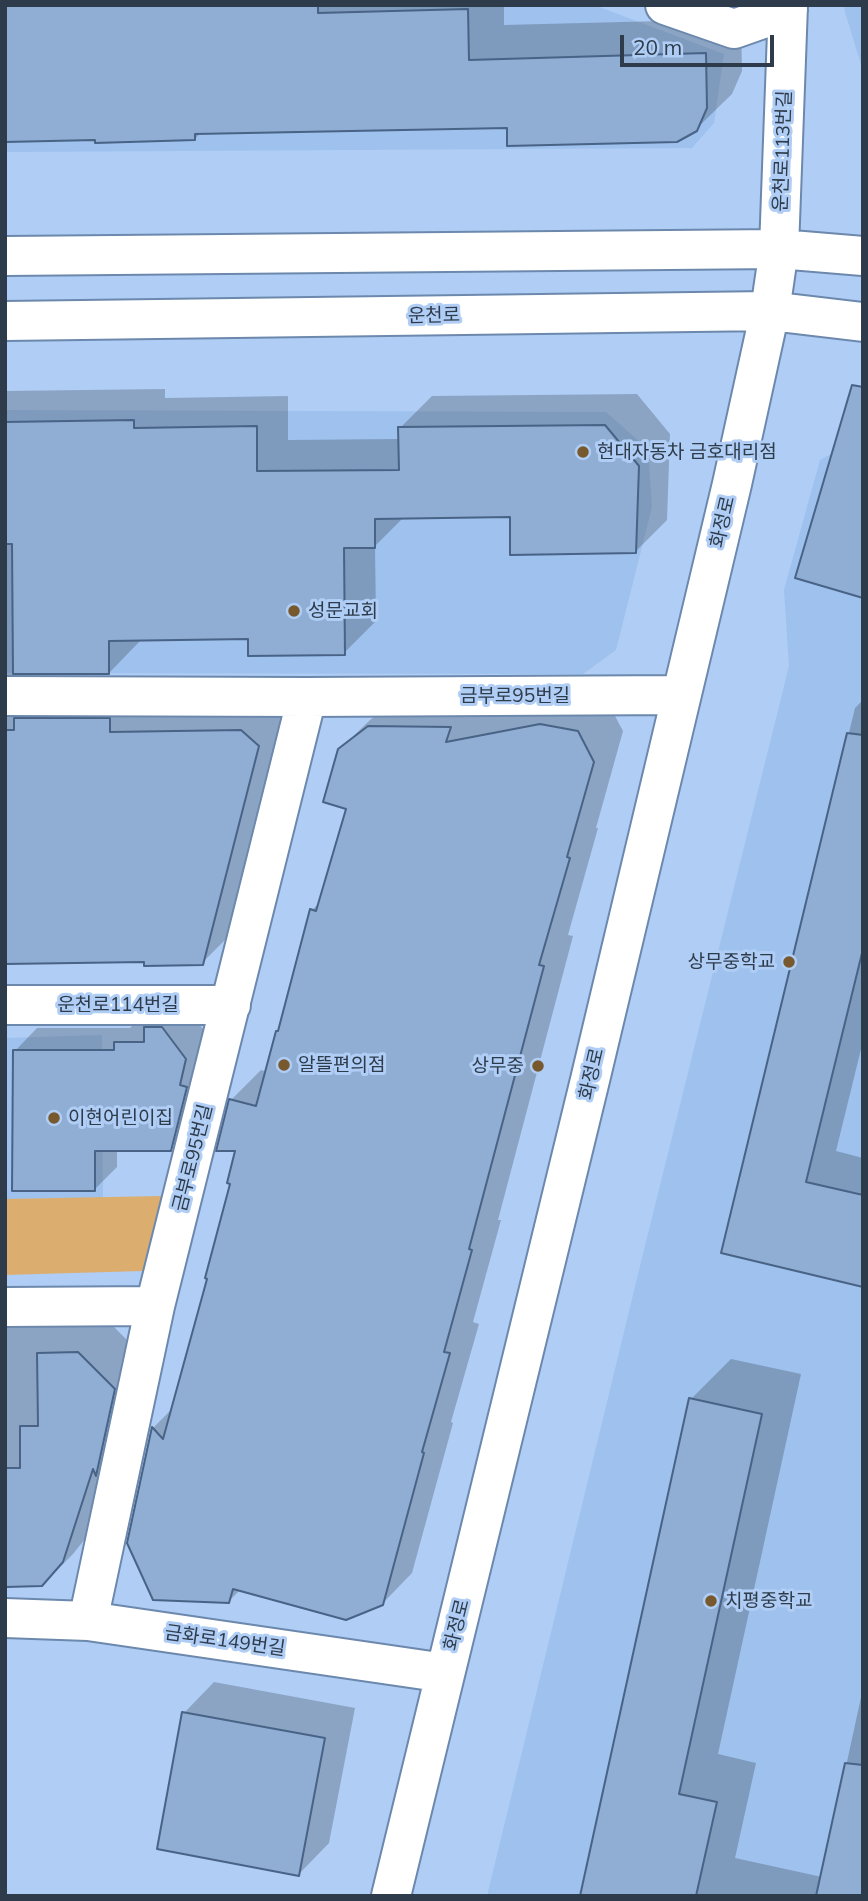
<!DOCTYPE html>
<meta charset="utf-8">
<style>
body{margin:0}
#map{position:relative;width:868px;height:1901px;overflow:hidden;background:#afcdf5;font-family:Mulish,sans-serif}
canvas{display:block}
.frame{position:absolute;inset:0;border:7px solid #2e3b4a;pointer-events:none}
.scale{position:absolute;left:620px;top:35px;width:154px;height:32px;box-sizing:border-box;border:4px solid #2e3b4a;border-top:0;padding-left:9px;font-size:21px;line-height:24px;white-space:nowrap;color:#2e3b4a;-webkit-text-stroke:5px #afcdf5;paint-order:stroke}
</style>
<div id="map">
<canvas width="868" height="1901"></canvas>
<div class="frame"></div>
<div class="scale">20 m</div>
</div>
<script>
const g = document.querySelector('canvas').getContext('2d');
g.lineJoin = 'round';
function fill(path, color) {
  g.fillStyle = color;
  g.fill(path, 'evenodd');
}
function shape(rows) {
  const path = new Path2D();
  for (const r of rows) {
    path.moveTo(r[0], r[1]);
    for (let i = 2; i < r.length; i += 2) path.lineTo(r[i], r[i + 1]);
  }
  return path;
}
function strokePath(path, color, width, dash) {
  g.strokeStyle = color;
  g.lineWidth = width;
  g.lineCap = dash ? 'butt' : 'round';
  g.setLineDash(dash || []);
  g.stroke(path);
}
function write(font, color, halo, rows, align = 'center') {
  g.font = font + ' Mulish,"Noto Sans KR",sans-serif';
  g.lineWidth = 6;
  g.setLineDash([]);
  g.textBaseline = 'middle';
  g.strokeStyle = halo;
  g.fillStyle = color;
  for (const [text, x, y, turn = 0] of rows) {
    g.save();
    g.translate(x, y);
    g.rotate((+turn || 0) * Math.PI / 180);
    g.textAlign = isNaN(turn) ? turn : align;
    if (halo) g.strokeText(text, 0, 0);
    g.fillText(text, 0, 0);
    g.restore();
  }
}
const built = shape([
 [5,5,594,5,724,54,714,123,692,148,5,152],
 [844,5,863,5,863,71,845,12],
 [5,410,606,412,648,449,652,507,616,650,583,674,5,673],
 [863,436,863,1896,487,1896,642,1258,789,666,784,590,820,460],
 [102,1035,103,1198,5,1199,5,1038]
]);
const green = shape([
 [162,1196,143,1271,5,1275,5,1199]
]);
const shadow = shape([
 [5,5,504,5,504,25,741,19,742,71,732,94,695,130,508,126,201,132,195,139,97,138],
 [165,389,165,398,288,396,288,440,400,439,400,428,432,396,637,394,670,434,667,520,635,552,511,515,404,517,375,546,376,621,344,653,250,637,140,638,140,641,109,673,15,672,25,683,289,714,234,931,202,963,146,960,5,962,5,391],
 [399,697,607,701,623,731,596,828,598,828,568,935,573,936,498,1220,501,1220,473,1322,479,1324,451,1422,453,1423,412,1573,382,1604,240,1590,228,1602,129,1543,153,1428,174,1407,232,1183,237,1150,231,1100,261,1070,267,1072,280,1029,312,910,321,901,348,807,339,750,370,720],
 [863,700,863,1041,836,1151,863,1158,863,1285,723,1251,855,708],
 [185,1005,208,1036,193,1127,170,1149,117,1149,117,1167,94,1190,15,1051,37,1028,130,1028,138,1020],
 [109,1322,145,1358,93,1529,73,1554,42,1585,5,1564,5,1327,66,1326,69,1323],
 [731,1359,801,1374,718,1754,756,1763,735,1858,822,1877,863,1688,863,1896,582,1896,691,1399],
 [214,1682,355,1708,329,1843,299,1874,184,1713]
]);
const building = shape([
 [5,5,318,5,318,13,468,9,469,60,706,53,707,108,697,131,677,142,507,146,507,128,195,134,195,140,95,143,95,140,5,142,5,5],
 [852,385,863,387,863,598,795,578,852,385],
 [134,420,134,428,257,426,257,471,399,470,398,427,605,425,639,466,636,553,510,555,510,517,375,519,375,548,344,548,345,655,248,656,248,639,109,641,109,674,13,674,12,544,5,544,5,422,134,420],
 [14,718,110,718,110,732,241,730,259,746,203,965,144,966,144,962,5,964,5,730,14,730,14,718],
 [540,724,578,731,594,762,567,857,570,858,539,965,544,966,469,1249,472,1250,444,1352,450,1353,422,1452,424,1453,383,1605,346,1620,233,1589,229,1603,153,1600,127,1543,152,1427,163,1439,207,1279,205,1278,230,1184,227,1183,235,1151,216,1151,229,1099,256,1106,276,1031,278,1031,310,909,316,911,346,809,323,802,338,749,368,726,451,727,446,742,540,724],
 [847,733,863,735,863,949,806,1182,863,1195,863,1287,721,1253,847,733],
 [144,1027,162,1027,186,1059,180,1085,187,1087,171,1151,95,1151,95,1191,12,1191,13,1050,114,1050,114,1042,144,1042,144,1027],
 [78,1352,115,1389,96,1476,93,1469,63,1562,42,1586,6,1587,5,1468,20,1468,20,1426,38,1426,37,1353,78,1352],
 [689,1398,762,1414,679,1794,717,1802,696,1896,580,1896,689,1398],
 [182,1712,325,1738,299,1876,157,1849,182,1712],
 [845,1763,863,1765,863,1896,816,1896,845,1763]
]);
const minor = shape([
 [665,5,734,29,788,10],
 [5,256,779,249,863,256],
 [5,321,770,311,863,322],
 [5,696,307,697,681,695],
 [5,1005,231,1005],
 [5,1307,155,1306],
 [5,1618,88,1621,445,1673],
 [88,1621,155,1306,307,697],
 [391,1896,590,1080,732,484,770,311,779,249,788,5]
]);
const markers = [
 [583,452,7,"#77592d"],
 [294,611,7,"#77592d"],
 [789,962,7,"#77592d"],
 [284,1065,7,"#77592d"],
 [538,1066,7,"#77592d"],
 [54,1118,7,"#77592d"],
 [711,1601,7,"#77592d"]
];
const streetNames = [
 ["운천로113번길",783,151,-88],
 ["운천로",434,316,-1],
 ["화정로",723,522,-77],
 ["금부로95번길",515,696],
 ["운천로114번길",118,1005],
 ["화정로",592,1074,-77],
 ["금부로95번길",193,1158,-76],
 ["화정로",457,1625,-76],
 ["금화로149번길",225,1641,8]
];
const poiNames = [
 ["현대자동차 금호대리점",597,452],
 ["성문교회",308,611],
 ["상무중학교",775,962,"right"],
 ["알뜰편의점",298,1065],
 ["상무중",524,1066,"right"],
 ["이현어린이집",68,1118],
 ["치평중학교",725,1601]
];
fill(built, '#9ec1ed');
fill(green, '#dbae70');
fill(shadow, '#0003');
fill(building, '#90add4');
strokePath(building, '#486385', 2);
strokePath(minor, '#6c88ac', 42);
strokePath(minor, '#fff', 38);
for (const [x, y, r, color] of markers) {
  const dot = new Path2D();
  dot.arc(x, y, r, 0, 2 * Math.PI);
  g.fillStyle = color;
  g.fill(dot);
  strokePath(dot, '#afcdf5', 2.5);
}
write('19px', '#2e3b4a', '#afcdf5', streetNames);
write('19px', '#2e3b4a', '#afcdf5', poiNames, 'left');
</script>
